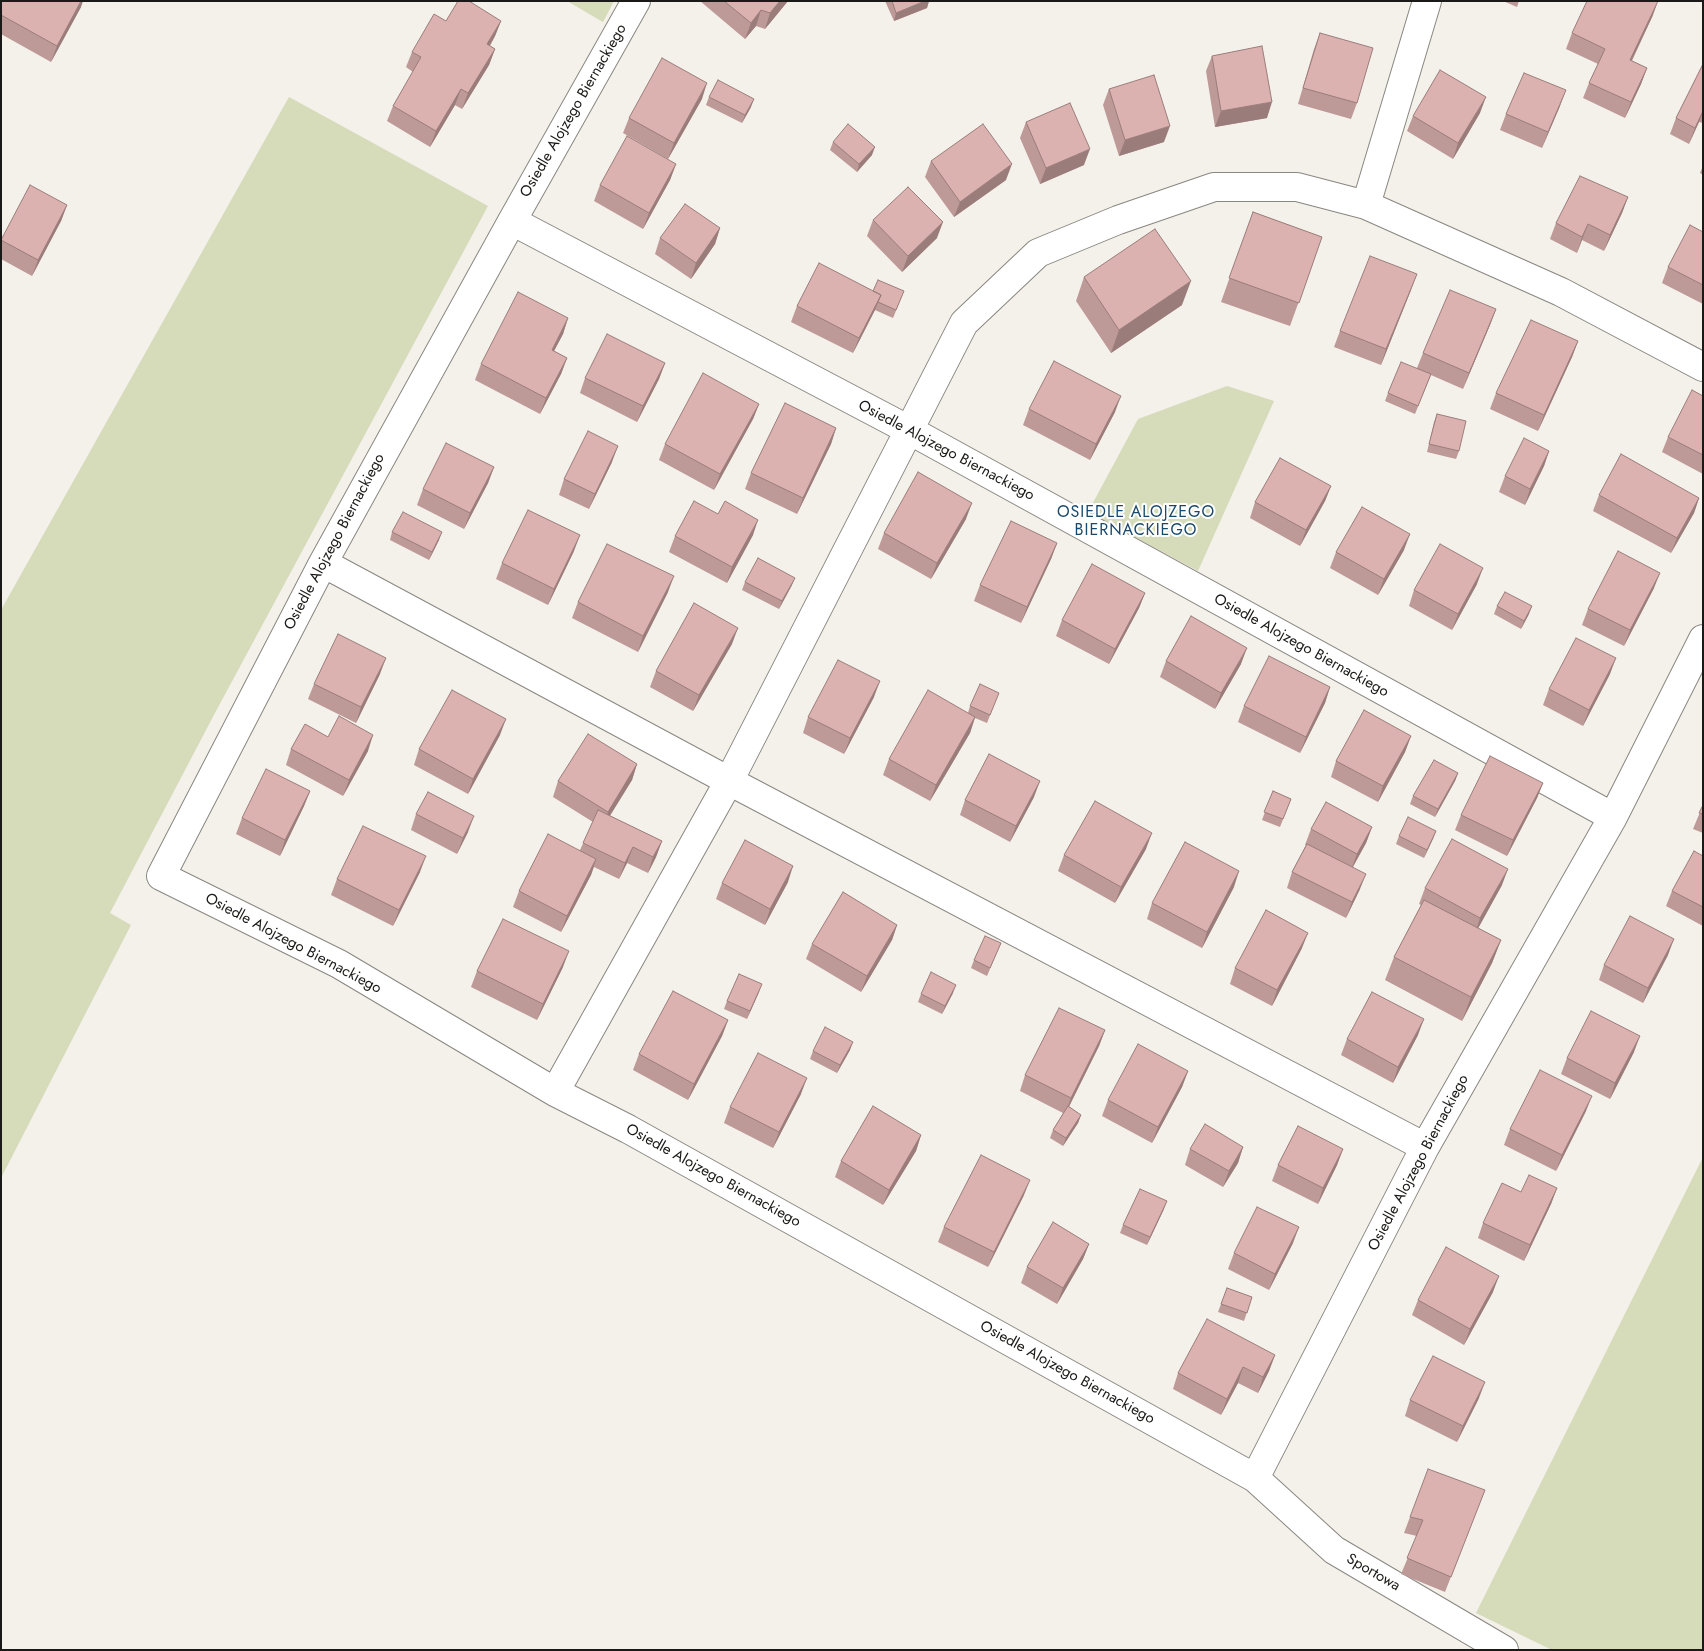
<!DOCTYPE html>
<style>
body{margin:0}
#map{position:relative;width:1704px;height:1651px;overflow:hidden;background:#f4f0ea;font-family:Jost,sans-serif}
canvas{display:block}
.frame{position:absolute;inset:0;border:2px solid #1a1917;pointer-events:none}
</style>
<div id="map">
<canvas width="1704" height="1651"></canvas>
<div class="frame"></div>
</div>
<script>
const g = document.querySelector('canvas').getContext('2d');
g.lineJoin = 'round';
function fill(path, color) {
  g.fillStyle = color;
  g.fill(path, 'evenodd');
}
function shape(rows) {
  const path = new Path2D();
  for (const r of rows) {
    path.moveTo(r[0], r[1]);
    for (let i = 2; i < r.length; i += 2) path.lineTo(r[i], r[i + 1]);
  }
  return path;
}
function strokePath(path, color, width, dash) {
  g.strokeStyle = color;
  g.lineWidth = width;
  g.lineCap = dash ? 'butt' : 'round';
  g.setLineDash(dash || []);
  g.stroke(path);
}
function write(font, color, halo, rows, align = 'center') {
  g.font = font + ' Jost,sans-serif';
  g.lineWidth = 4;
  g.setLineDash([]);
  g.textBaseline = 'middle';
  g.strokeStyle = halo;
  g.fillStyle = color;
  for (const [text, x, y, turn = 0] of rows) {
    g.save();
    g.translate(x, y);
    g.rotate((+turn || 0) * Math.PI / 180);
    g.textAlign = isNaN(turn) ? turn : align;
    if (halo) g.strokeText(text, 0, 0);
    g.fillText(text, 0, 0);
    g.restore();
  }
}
const green = shape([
 [567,1,614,1,603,22],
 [289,97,488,206,216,711,110,913,131,925,1,1178,1,610],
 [1227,386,1274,401,1198,571,1088,512,1138,419],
 [1703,1157,1703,1650,1552,1650,1476,1613]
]);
const street = shape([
 [636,1,512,221,323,563,161,876,339,964,555,1092,628,1129,1255,1478,1334,1550,1504,1650],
 [1366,205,1427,1],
 [512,221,909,430,1613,817],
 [323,563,729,781,1425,1147],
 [555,1092,729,781,964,323,1038,253,1118,220,1214,187,1297,187,1366,205,1561,292,1703,367],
 [1255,1478,1425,1147,1613,817,1703,639]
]);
const wall = shape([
 [1,1,81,7,51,62,1,34],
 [700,1,788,1,765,29,756,26,745,39],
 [885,1,929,1,927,8,894,21],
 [1503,1,1519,1,1517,7],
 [1653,15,1632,61,1647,68,1641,84,1625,118,1583,98,1589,83,1598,64,1566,49,1572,33],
 [446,21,501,21,495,36,490,46,495,49,489,65,462,109,455,105,430,147,387,121,393,106,413,72,406,67,412,52],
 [1320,33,1357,103,1351,119,1298,104,1314,49],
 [1212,56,1267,118,1215,127,1206,71],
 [1703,64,1703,123,1699,122,1689,144,1670,134,1676,118],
 [1109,89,1164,142,1119,156,1103,105],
 [709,97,751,107,742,123,706,105],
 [702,99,668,159,623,133,629,118],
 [1560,106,1542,148,1500,130,1506,114],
 [1480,113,1453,159,1407,131,1413,116],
 [1026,122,1084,165,1040,184,1020,138],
 [833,142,872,155,857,172,830,150],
 [931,161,1006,180,954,217,925,177],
 [676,164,670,180,643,229,594,201,600,185],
 [1703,166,1703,175,1700,173],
 [1628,197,1622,213,1604,251,1582,240,1577,253,1550,239,1556,223],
 [67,205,61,221,32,276,1,259,1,239],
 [1253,212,1322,237,1290,326,1221,302],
 [873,220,937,238,902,272,867,236],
 [720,228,715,244,691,279,655,254,660,238],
 [1703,232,1703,304,1662,283,1668,267],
 [1084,277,1182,305,1111,353,1076,301],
 [1411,290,1381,365,1334,347,1340,331],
 [873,291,904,291,893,318,875,310,853,353,791,322,797,306],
 [1496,309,1490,325,1463,389,1431,375,1415,414,1385,401,1388,393,1417,368,1423,353],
 [568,318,563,334,554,351,567,358,561,374,540,414,475,380,481,364],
 [1578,341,1572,357,1538,431,1490,409,1496,393],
 [665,363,659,379,637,422,580,393,585,378],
 [1703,396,1703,474,1662,452,1668,437],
 [759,404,753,419,714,490,659,460,665,444],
 [1029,409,1115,412,1090,460,1023,425],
 [1437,414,1459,451,1456,459,1427,452,1434,422],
 [836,428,831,444,797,514,745,489,751,473],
 [1549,451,1544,466,1525,505,1499,492,1505,476],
 [612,462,589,509,559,495,564,479],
 [494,467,488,483,464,529,417,505,423,489],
 [1331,486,1325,501,1300,546,1250,518,1255,502],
 [1599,495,1699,498,1694,513,1671,553,1593,511],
 [966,519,931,579,878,549,884,533],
 [392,532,439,540,429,560,390,540],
 [753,535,727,583,669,552,675,536],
 [1057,543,1051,559,1021,623,974,601,980,585],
 [1404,550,1378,595,1330,568,1336,552],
 [574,551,548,605,496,579,502,563],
 [745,582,792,585,779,609,742,590],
 [1477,584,1452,630,1409,606,1414,590],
 [1654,588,1624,646,1582,625,1588,609],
 [668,592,638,652,572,618,578,602],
 [1145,593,1139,608,1109,664,1056,636,1062,620],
 [1497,606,1529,614,1521,629,1494,614],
 [732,644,693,711,650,687,656,671],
 [1166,661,1241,664,1215,709,1160,677],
 [380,674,356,723,308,699,314,684],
 [1610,674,1583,726,1543,705,1549,689],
 [1330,687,1325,703,1300,753,1238,722,1244,706],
 [874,697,844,754,803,733,808,717],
 [996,700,987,723,975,718,970,733,930,801,883,775,889,759,968,713,970,706],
 [500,735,468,794,414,765,419,749],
 [1411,736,1405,752,1378,802,1331,777,1336,761],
 [328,737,368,751,343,796,286,765,291,749],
 [637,764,632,780,610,816,662,841,656,857,648,873,627,863,619,879,594,867,591,875,561,932,513,907,519,891,580,850,593,822,553,797,558,781],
 [1458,773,1455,781,1435,817,1410,804,1413,796],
 [1543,783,1537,798,1507,856,1455,830,1461,815],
 [310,791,304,806,280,856,236,834,242,818],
 [1273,791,1291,799,1280,827,1262,820],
 [1034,797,1010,842,960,815,965,800],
 [1703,805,1703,833,1693,829],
 [416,814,468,832,457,854,411,830],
 [1372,827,1366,843,1353,867,1360,889,1346,918,1287,888,1292,872,1306,845,1305,845,1311,829],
 [1436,831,1424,858,1396,844,1399,836],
 [1146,849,1115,903,1058,871,1064,855],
 [1703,856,1703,926,1666,906,1672,891],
 [420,872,393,926,331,895,337,879],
 [788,882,765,925,716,899,722,883],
 [1502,885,1478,928,1501,940,1492,963,1462,1021,1385,980,1394,957,1421,905,1419,904,1425,888],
 [1234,887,1202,948,1147,919,1152,903],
 [897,925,892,940,861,992,806,959,812,944],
 [1001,943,987,976,971,968,974,960],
 [1302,948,1272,1006,1230,984,1235,968],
 [1668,955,1643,1003,1599,980,1604,965],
 [563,967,537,1020,471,987,477,971],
 [759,992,747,1019,724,1009,727,1001],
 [953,993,942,1014,918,1002,921,994],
 [728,1020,722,1036,688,1100,633,1070,639,1054],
 [1105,1030,1099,1046,1069,1107,1081,1115,1078,1123,1063,1146,1050,1138,1053,1130,1063,1113,1020,1091,1025,1075],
 [1418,1035,1393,1083,1341,1055,1347,1039],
 [850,1050,837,1073,810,1059,813,1051],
 [1634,1052,1610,1099,1561,1074,1567,1058],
 [1188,1071,1182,1087,1152,1143,1102,1116,1108,1100],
 [801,1094,773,1148,724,1123,730,1107],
 [1586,1111,1556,1171,1504,1145,1510,1129],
 [921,1135,916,1151,883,1205,835,1177,841,1161],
 [1243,1147,1238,1163,1223,1187,1185,1165,1190,1149],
 [1343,1149,1337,1165,1318,1204,1272,1181,1278,1165],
 [1557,1188,1551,1204,1524,1261,1478,1238,1483,1223,1521,1192],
 [1024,1195,988,1267,938,1242,944,1227],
 [1164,1209,1147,1245,1120,1233,1123,1225],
 [1293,1243,1269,1290,1228,1269,1234,1253],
 [1089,1244,1083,1259,1057,1304,1021,1283,1027,1267],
 [1227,1288,1252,1297,1244,1321,1218,1312],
 [1493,1292,1464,1345,1412,1315,1418,1300],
 [1275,1355,1269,1371,1258,1393,1238,1383,1221,1415,1173,1389,1178,1373],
 [1479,1398,1457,1442,1405,1416,1410,1400],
 [1485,1490,1445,1592,1401,1574,1417,1536,1404,1533,1410,1517]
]);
const shadedWall = shape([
 [81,1,83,1,81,7,51,62,57,46],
 [780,1,788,1,765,29,770,13],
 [925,1,929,1,927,8,894,21,896,13],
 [1658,1,1653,15,1624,76,1630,60],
 [761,10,756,26,745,39,751,23],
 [501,21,495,36,481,60,487,44],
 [495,49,489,65,462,109,468,93],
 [1647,68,1641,84,1625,118,1631,102],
 [707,83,702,99,668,159,674,143],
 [461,89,455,105,430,147,436,131],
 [1566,90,1560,106,1542,148,1548,132],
 [1486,97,1480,113,1453,159,1458,143],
 [754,99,751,107,742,123,745,115],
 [1272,102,1267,118,1215,127,1221,111],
 [1703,111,1699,122,1689,144,1695,128],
 [1170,126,1164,142,1119,156,1125,140],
 [875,147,872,155,857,172,859,164],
 [1090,149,1084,165,1040,184,1046,168],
 [676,164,670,180,643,229,649,213],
 [1012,164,1006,180,954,217,960,202],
 [1628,197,1622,213,1604,251,1610,235],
 [67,205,61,221,32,276,38,260],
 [943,222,937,238,902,272,908,256],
 [1588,224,1582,240,1577,253,1582,237],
 [720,228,715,244,691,279,696,263],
 [1417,274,1411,290,1381,365,1386,349],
 [1191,281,1182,305,1111,353,1119,330],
 [881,295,875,310,853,353,859,338],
 [1496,309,1490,325,1463,389,1469,373],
 [568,318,563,334,546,366,552,350],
 [1578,341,1572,357,1538,431,1544,415],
 [567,358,561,374,540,414,546,398],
 [665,363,659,379,637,422,643,406],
 [1121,396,1115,412,1090,460,1096,444],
 [759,404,753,419,714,490,720,474],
 [836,428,831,444,797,514,803,498],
 [618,446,612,462,589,509,595,494],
 [1549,451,1544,466,1525,505,1530,489],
 [494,467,488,483,464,529,470,513],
 [1331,486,1325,501,1300,546,1306,530],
 [1699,498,1694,513,1671,553,1677,538],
 [972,503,966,519,931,579,937,563],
 [758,520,753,535,727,583,732,567],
 [442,532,439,540,429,560,432,552],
 [1410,534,1404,550,1378,595,1384,579],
 [580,535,574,551,548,605,554,589],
 [1057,543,1051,559,1021,623,1027,607],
 [1483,568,1477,584,1452,630,1458,614],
 [1660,573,1654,588,1624,646,1630,630],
 [674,576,668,592,638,652,643,636],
 [795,578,792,585,779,609,782,601],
 [1145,593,1139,608,1109,664,1115,649],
 [1532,606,1529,614,1521,629,1524,621],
 [738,628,732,644,693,711,699,695],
 [1247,648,1241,664,1215,709,1221,693],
 [386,658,380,674,356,723,361,707],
 [1616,658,1610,674,1583,726,1589,710],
 [880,681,874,697,844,754,850,738],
 [1330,687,1325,703,1300,753,1306,737],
 [975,717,970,733,930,801,936,785],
 [506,719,500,735,468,794,473,779],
 [373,735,368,751,343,796,349,780],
 [1411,736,1405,752,1378,802,1383,786],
 [637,764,632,780,602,828,608,812],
 [1458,773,1455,781,1435,817,1438,809],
 [1040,781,1034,797,1010,842,1016,826],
 [1543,783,1537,798,1507,856,1513,840],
 [310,791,304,806,280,856,285,840],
 [474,816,468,832,457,854,463,838],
 [1372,827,1366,843,1351,870,1357,854],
 [1436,831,1433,839,1424,858,1427,850],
 [1152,833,1146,849,1115,903,1121,887],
 [662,841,656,857,648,873,653,857],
 [633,847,627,863,619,879,625,863],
 [426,856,420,872,393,926,399,910],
 [596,859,591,875,561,932,567,916],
 [793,866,788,882,765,925,770,909],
 [1508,869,1502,885,1475,934,1480,918],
 [1239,871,1234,887,1202,948,1207,932],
 [1366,874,1360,889,1346,918,1352,902],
 [897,925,892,940,861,992,867,976],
 [1308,933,1302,948,1272,1006,1277,990],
 [1674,939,1668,955,1643,1003,1648,988],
 [1501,940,1492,963,1462,1021,1471,997],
 [569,951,563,967,537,1020,543,1004],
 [762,984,759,992,747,1019,750,1011],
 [956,985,953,993,942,1014,945,1006],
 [1424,1019,1418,1035,1393,1083,1398,1067],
 [728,1020,722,1036,688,1100,694,1084],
 [1105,1030,1099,1046,1065,1114,1071,1098],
 [1640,1036,1634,1052,1610,1099,1615,1083],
 [853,1042,850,1050,837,1073,840,1065],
 [1188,1071,1182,1087,1152,1143,1158,1127],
 [807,1078,801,1094,773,1148,779,1132],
 [1592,1096,1586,1111,1556,1171,1562,1155],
 [1081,1115,1078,1123,1063,1146,1066,1138],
 [921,1135,916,1151,883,1205,889,1190],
 [1243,1147,1238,1163,1223,1187,1229,1171],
 [1343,1149,1337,1165,1318,1204,1323,1188],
 [1030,1180,1024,1195,988,1267,994,1252],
 [1557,1188,1551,1204,1524,1261,1530,1245],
 [1167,1201,1164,1209,1147,1245,1150,1237],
 [1299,1227,1293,1243,1269,1290,1275,1274],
 [1089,1244,1083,1259,1057,1304,1063,1288],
 [1499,1276,1493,1292,1464,1345,1470,1329],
 [1275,1355,1269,1371,1258,1393,1263,1377],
 [1243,1367,1238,1383,1221,1415,1227,1399],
 [1485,1382,1479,1398,1457,1442,1463,1426]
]);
const building = shape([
 [1,1,81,1,57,46,1,15,1,1],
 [458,1,469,1,501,21,487,44,495,49,468,93,461,89,436,131,393,106,421,57,412,52,434,14,446,21,458,1],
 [724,1,780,1,770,13,761,10,751,23,724,1],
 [892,1,925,1,896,13,892,1],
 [1587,1,1658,1,1630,60,1647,68,1631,102,1589,83,1605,49,1572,33,1587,1],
 [1320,33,1373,48,1357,103,1303,88,1320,33],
 [1262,46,1272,102,1221,111,1212,56,1262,46],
 [662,58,707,83,674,143,629,118,662,58],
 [1703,64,1703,111,1695,128,1676,118,1703,64],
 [1440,70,1486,97,1458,143,1413,116,1440,70],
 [1524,73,1566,90,1548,132,1506,114,1524,73],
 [1154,75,1170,126,1125,140,1109,89,1154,75],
 [718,80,754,99,745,115,709,97,718,80],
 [1070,103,1090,149,1046,168,1026,122,1070,103],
 [848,124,875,147,859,164,833,142,848,124],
 [983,124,1012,164,960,202,931,161,983,124],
 [627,136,676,164,649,213,600,185,627,136],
 [1580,176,1628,197,1610,235,1588,224,1582,237,1556,223,1580,176],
 [30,185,67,205,38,260,1,240,30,185],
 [908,187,943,222,908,256,873,220,908,187],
 [685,204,720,228,696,263,660,238,685,204],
 [1253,212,1322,237,1299,303,1229,278,1253,212],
 [1690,225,1703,232,1703,285,1668,267,1690,225],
 [1155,229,1191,281,1119,330,1084,277,1155,229],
 [1370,256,1417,274,1386,349,1340,331,1370,256],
 [819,263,881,295,859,338,797,306,819,263],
 [878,280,904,291,896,310,878,302,881,295,873,291,878,280],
 [1450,290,1496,309,1469,373,1423,353,1450,290],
 [518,292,568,318,552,350,567,358,546,398,481,364,518,292],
 [1531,320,1578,341,1544,415,1496,393,1531,320],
 [607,334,665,363,643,406,585,378,607,334],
 [1054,361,1121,396,1096,444,1029,409,1054,361],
 [1401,362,1431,374,1418,406,1388,393,1401,362],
 [703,373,759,404,720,474,665,444,703,373],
 [1692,390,1703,396,1703,455,1668,437,1692,390],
 [785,403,836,428,803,498,751,473,785,403],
 [1437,414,1466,421,1459,451,1429,444,1437,414],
 [588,431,618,446,595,494,564,479,588,431],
 [1524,438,1549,451,1530,489,1505,476,1524,438],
 [446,443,494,467,470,513,423,489,446,443],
 [1621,454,1699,498,1677,538,1599,495,1621,454],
 [1280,458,1331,486,1306,530,1255,502,1280,458],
 [918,472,972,503,937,563,884,533,918,472],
 [694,501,718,514,725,501,758,520,732,567,675,536,694,501],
 [1362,507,1410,534,1384,579,1336,552,1362,507],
 [528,510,580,535,554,589,502,563,528,510],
 [403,512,442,532,432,552,392,532,403,512],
 [1011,521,1057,543,1027,607,980,585,1011,521],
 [607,544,674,576,643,636,578,602,607,544],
 [1440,544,1483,568,1458,614,1414,590,1440,544],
 [1618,551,1660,573,1630,630,1588,609,1618,551],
 [758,558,795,578,782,601,745,582,758,558],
 [1092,564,1145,593,1115,649,1062,620,1092,564],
 [1505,592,1532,606,1524,621,1497,606,1505,592],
 [694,603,738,628,699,695,656,671,694,603],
 [1191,616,1247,648,1221,693,1166,661,1191,616],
 [338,634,386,658,361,707,314,684,338,634],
 [1576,638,1616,658,1589,710,1549,689,1576,638],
 [1269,656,1330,687,1306,737,1244,706,1269,656],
 [838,660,880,681,850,738,808,717,838,660],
 [980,684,999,693,990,715,970,706,980,684],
 [452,690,506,719,473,779,419,749,452,690],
 [928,690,975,717,936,785,889,759,928,690],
 [1364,710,1411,736,1383,786,1336,761,1364,710],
 [339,716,373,735,349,780,291,749,305,724,328,737,339,716],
 [588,734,637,764,608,812,558,781,588,734],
 [989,754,1040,781,1016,826,965,800,989,754],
 [1490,756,1543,783,1513,840,1461,815,1490,756],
 [1434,760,1458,773,1438,809,1413,796,1434,760],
 [266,769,310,791,285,840,242,818,266,769],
 [1273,791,1291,799,1283,819,1264,812,1273,791],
 [428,792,474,816,463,838,416,814,428,792],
 [1095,801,1152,833,1121,887,1064,855,1095,801],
 [1326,802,1372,827,1357,854,1311,829,1326,802],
 [1703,805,1703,814,1699,813,1703,805],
 [598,810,662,841,653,857,633,847,625,863,583,843,598,810],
 [1408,817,1436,831,1427,850,1399,836,1408,817],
 [363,826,426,856,399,910,337,879,363,826],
 [548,834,596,859,567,916,519,891,548,834],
 [1452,839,1508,869,1480,918,1425,888,1452,839],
 [745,840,793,866,770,909,722,883,745,840],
 [1185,842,1239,871,1207,932,1152,903,1185,842],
 [1307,844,1366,874,1352,902,1292,872,1307,844],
 [1694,851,1703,856,1703,907,1672,891,1694,851],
 [843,892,897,925,867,976,812,944,843,892],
 [1424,900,1501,940,1471,997,1394,957,1424,900],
 [1266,910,1308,933,1277,990,1235,968,1266,910],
 [1630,916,1674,939,1648,988,1604,965,1630,916],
 [503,919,569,951,543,1004,477,971,503,919],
 [985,936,1001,943,990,968,974,960,985,936],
 [931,972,956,985,945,1006,921,994,931,972],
 [739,974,762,984,750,1011,727,1001,739,974],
 [673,991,728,1020,694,1084,639,1054,673,991],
 [1372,992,1424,1019,1398,1067,1347,1039,1372,992],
 [1059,1008,1105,1030,1071,1098,1025,1075,1059,1008],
 [1591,1011,1640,1036,1615,1083,1567,1058,1591,1011],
 [825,1027,853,1042,840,1065,813,1051,825,1027],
 [1138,1044,1188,1071,1158,1127,1108,1100,1138,1044],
 [758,1053,807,1078,779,1132,730,1107,758,1053],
 [1540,1070,1592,1096,1562,1155,1510,1129,1540,1070],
 [873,1106,921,1135,889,1190,841,1161,873,1106],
 [1068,1106,1081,1115,1066,1138,1053,1130,1068,1106],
 [1205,1124,1243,1147,1229,1171,1190,1149,1205,1124],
 [1298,1126,1343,1149,1323,1188,1278,1165,1298,1126],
 [981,1155,1030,1180,994,1252,944,1227,981,1155],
 [1529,1175,1557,1188,1530,1245,1483,1223,1502,1183,1521,1192,1529,1175],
 [1140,1189,1167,1201,1150,1237,1123,1225,1140,1189],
 [1257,1207,1299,1227,1275,1274,1234,1253,1257,1207],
 [1053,1222,1089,1244,1063,1288,1027,1267,1053,1222],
 [1446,1247,1499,1276,1470,1329,1418,1300,1446,1247],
 [1227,1288,1252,1297,1247,1313,1221,1304,1227,1288],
 [1207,1319,1275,1355,1263,1377,1243,1367,1227,1399,1178,1373,1207,1319],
 [1433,1356,1485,1382,1463,1426,1410,1400,1433,1356],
 [1428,1469,1485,1490,1451,1577,1407,1558,1423,1520,1410,1517,1428,1469]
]);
const streetNames = [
 ["Osiedle Alojzego Biernackiego",574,111,-60],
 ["Osiedle Alojzego Biernackiego",946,451,28],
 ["Osiedle Alojzego Biernackiego",335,542,-62],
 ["Osiedle Alojzego Biernackiego",1301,646,29],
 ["Osiedle Alojzego Biernackiego",293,944,28],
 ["Osiedle Alojzego Biernackiego",1419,1163,-62],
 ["Osiedle Alojzego Biernackiego",713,1176,29],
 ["Osiedle Alojzego Biernackiego",1067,1373,29],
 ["Sportowa",1373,1573,30]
];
const neighbourhoodNames = [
 ["OSIEDLE ALOJZEGO",1136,513],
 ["BIERNACKIEGO",1136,531]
];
fill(green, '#d6dbba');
strokePath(street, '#8a8781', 30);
strokePath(street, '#fff', 28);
fill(wall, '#bd9997');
fill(shadedWall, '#9a7d7b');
fill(building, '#dcb2b0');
strokePath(building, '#9a7d7b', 1);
write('15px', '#1a1917', '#fff', streetNames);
g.letterSpacing = '1px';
write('16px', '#18486c', '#fff', neighbourhoodNames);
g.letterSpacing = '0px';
</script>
